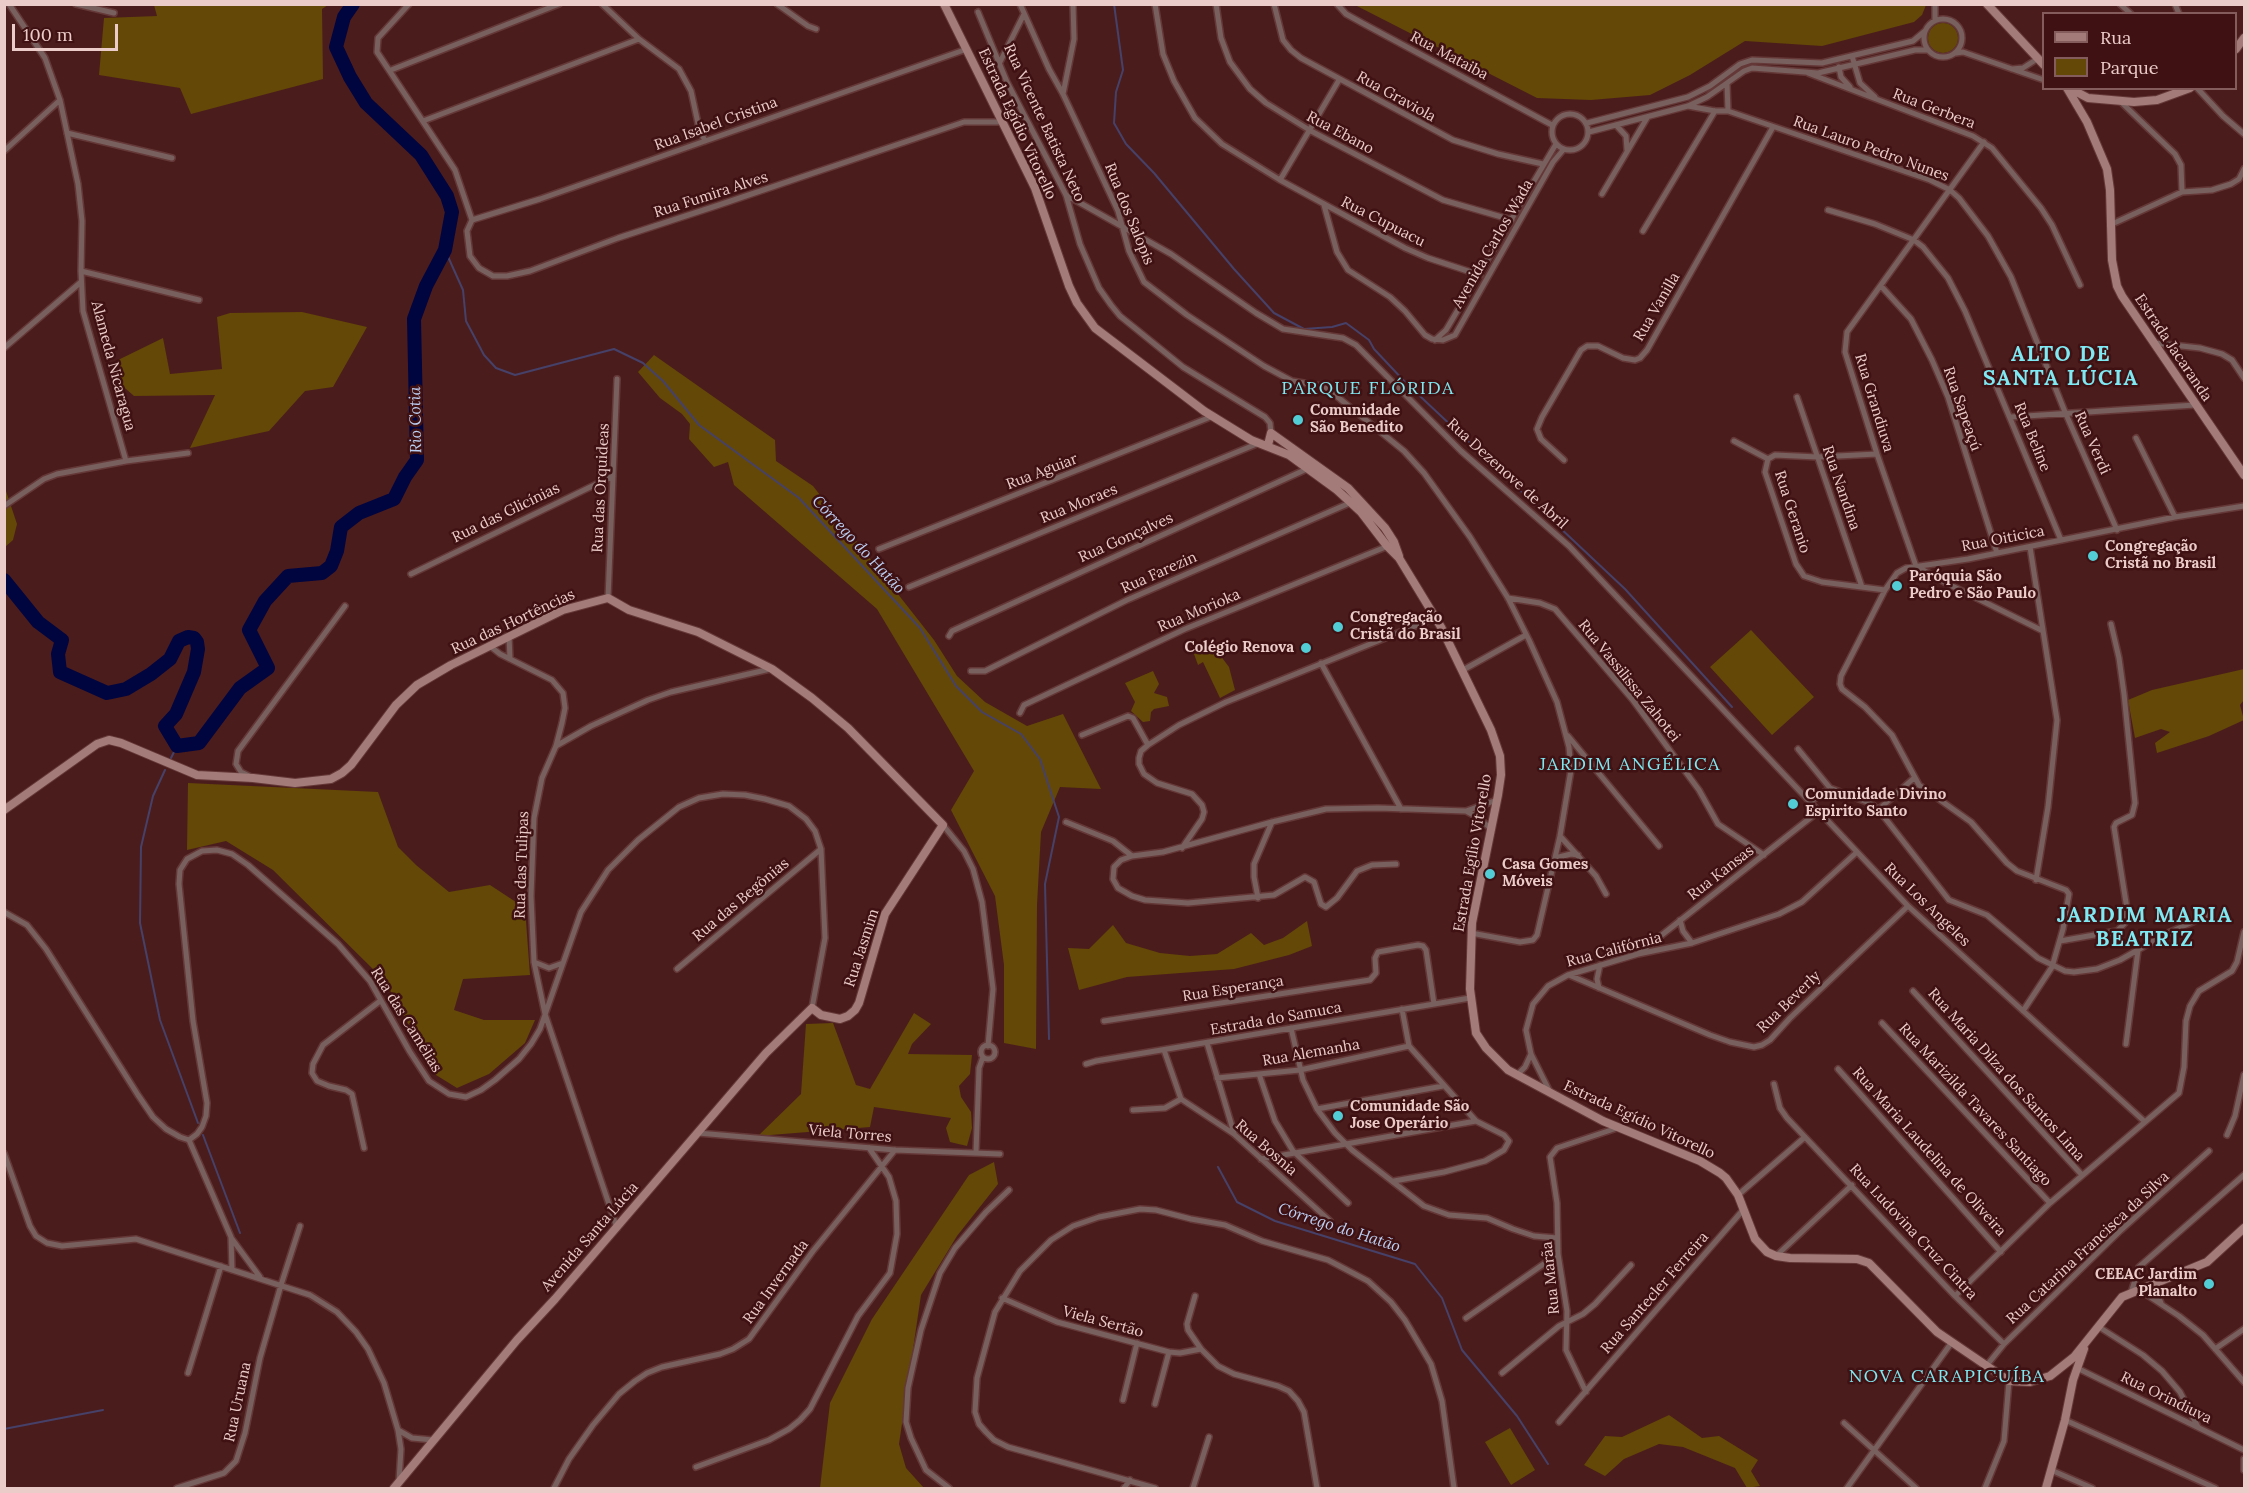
<!DOCTYPE html>
<meta charset="utf-8">
<style>
body{margin:0}
#map{position:relative;width:2249px;height:1493px;overflow:hidden;background:#4b1c1c;font-family:Lora,serif}
canvas{display:block}
.frame{position:absolute;inset:0;border:6px solid #ebccc9;pointer-events:none}
.legend{position:absolute;left:2042px;top:12px;width:195px;height:78px;box-sizing:border-box;background:#3f1112;border:2px solid #845c5b;margin:0;padding:8px 10px;list-style:none;font-size:18px;color:#ebccc9}
.legend li{display:flex;align-items:center;gap:12px;height:30px}
.legend b{width:30px;border:2px solid #845c5b}
.scale{position:absolute;left:12px;top:24px;width:106px;height:27px;box-sizing:border-box;border:3px solid #ebccc9;border-top:0;padding-left:8px;font-size:18px;line-height:21px;white-space:nowrap;color:#ebccc9;-webkit-text-stroke:4px #3f1112;paint-order:stroke}
</style>
<div id="map">
<canvas width="2249" height="1493"></canvas>
<div class="frame"></div>
<ul class="legend">
<li><b style="height:8px;background:#a37c79"></b>Rua</li>
<li><b style="height:16px;background:#634807"></b>Parque</li>
</ul>
<div class="scale">100 m</div>
</div>
<script>
const g = document.querySelector('canvas').getContext('2d');
g.lineJoin = 'round';
function fill(path, color) {
  g.fillStyle = color;
  g.fill(path, 'evenodd');
}
function shape(rows) {
  const path = new Path2D();
  for (const r of rows) {
    if (r.length === 3) {
      path.moveTo(r[0] + r[2], r[1]);
      path.arc(r[0], r[1], r[2], 0, 2 * Math.PI);
      continue;
    }
    path.moveTo(r[0], r[1]);
    for (let i = 2; i < r.length; i += 2) path.lineTo(r[i], r[i + 1]);
  }
  return path;
}
function strokePath(path, color, width, dash) {
  g.strokeStyle = color;
  g.lineWidth = width;
  g.lineCap = dash ? 'butt' : 'round';
  g.setLineDash(dash || []);
  g.stroke(path);
}
function write(font, color, halo, rows, align = 'center') {
  g.font = font + ' Lora,serif';
  g.lineWidth = 5;
  g.setLineDash([]);
  g.textBaseline = 'middle';
  g.strokeStyle = halo;
  g.fillStyle = color;
  for (const [text, x, y, turn = 0] of rows) {
    g.save();
    g.translate(x, y);
    g.rotate((+turn || 0) * Math.PI / 180);
    g.textAlign = isNaN(turn) ? turn : align;
    if (halo) g.strokeText(text, 0, 0);
    g.fillText(text, 0, 0);
    g.restore();
  }
}
const green = shape([
 [154,5,328,5,322,9,323,79,191,114,180,88,99,75,104,18,157,16],
 [1355,5,1926,5,1922,15,1914,22,1822,46,1745,41,1690,75,1650,95,1591,100,1537,98],
 [1943,38,15],
 [302,312,367,327,333,387,305,391,269,431,190,448,215,395,134,396,118,382,116,361,163,338,170,374,222,369,217,317,230,313],
 [654,355,775,440,776,461,813,486,934,640,957,676,985,702,1027,726,1063,714,1101,789,1060,787,1041,832,1037,905,1036,1049,1004,1043,1004,965,995,896,951,810,974,771,877,609,734,485,728,462,714,467,689,439,690,424,682,414,660,398,638,372],
 [4,485,17,524,13,540,5,547],
 [1751,630,1814,697,1772,735,1710,667],
 [1226,641,1229,645,1220,655,1229,667,1235,690,1220,698,1203,662,1198,665,1194,654],
 [2244,669,2244,700,2240,705,2244,720,2209,736,2157,753,2155,743,2170,732,2161,729,2135,738,2128,700,2152,690],
 [1153,671,1159,684,1154,693,1167,697,1169,706,1154,709,1151,712,1150,721,1143,722,1131,711,1135,702,1125,683],
 [188,783,378,792,398,847,416,865,449,892,490,885,525,908,530,975,463,979,454,1010,484,1020,535,1020,525,1043,489,1074,457,1088,436,1075,385,981,273,870,226,841,187,850],
 [1307,921,1312,946,1289,955,1234,969,1127,977,1079,990,1068,948,1089,949,1113,925,1126,943,1160,953,1190,956,1217,954,1251,933,1264,945,1283,938],
 [914,1013,931,1024,912,1044,908,1054,972,1055,970,1074,959,1086,961,1097,971,1112,972,1128,967,1146,950,1142,946,1128,951,1118,874,1107,870,1127,758,1136,801,1094,806,1024,833,1023,856,1085,870,1089],
 [994,1162,998,1184,957,1236,921,1295,899,1444,906,1468,924,1488,820,1488,830,1403,872,1319,969,1175],
 [1669,1415,1702,1438,1719,1436,1758,1460,1751,1471,1760,1486,1747,1488,1735,1468,1683,1447,1659,1444,1624,1459,1605,1476,1584,1465,1605,1436,1622,1437],
 [1510,1428,1535,1470,1511,1485,1485,1442]
]);
const stream = shape([
 [1114,4,1123,70,1116,92,1114,123,1126,144,1154,173,1234,269,1274,313,1304,329,1332,327,1346,323,1369,340,1374,349,1406,383,1625,589,1732,707],
 [445,250,463,290,466,321,484,355,496,368,515,375,614,349,643,363,663,381,699,425,799,498,920,628,956,686,982,712,1021,734,1040,759,1059,817,1045,884,1049,1039],
 [171,758,177,746],
 [165,770,153,796,141,847,140,923,160,1020,198,1123],
 [203,1135,240,1233],
 [1218,1167,1237,1202,1275,1221,1415,1264,1442,1298,1462,1350,1517,1416,1548,1464],
 [4,1429,103,1410]
]);
const river = shape([
 [4,580,38,622,62,640,58,654,60,672,107,693,126,689,151,674,170,659,179,641,188,637,194,638,197,642,198,649,194,672,176,714,165,726,177,746,199,743,240,688,268,668,249,630,265,601,288,576,322,573,331,566,337,551,341,527,359,513,394,499,405,477,417,460,414,319,426,286,445,250,452,212,447,196,421,155,366,103,350,77,336,47,344,17,353,4]
]);
const street = shape([
 [9,4,45,58,60,100,78,184,82,221,81,271,83,311,126,461],
 [76,4,114,13],
 [409,4,378,38,377,52,455,170,472,220],
 [602,4,639,39,679,69,691,91,699,128,705,141],
 [777,4,808,26,816,29],
 [1020,4,1049,69,1063,94,1118,211,1129,251,1144,282,1187,315,1264,366,1292,381,1321,386,1329,390,1404,451,1424,473,1470,537,1508,598,1529,640,1557,702,1569,747,1571,770,1560,836,1537,935,1533,940,1520,942,1471,933],
 [1155,4,1163,54,1174,81,1195,118,1222,144,1280,180,1405,248,1428,258,1480,275],
 [1216,4,1221,38,1230,62,1250,89,1266,103,1311,131,1443,200,1512,220],
 [1274,4,1283,40,1291,50,1301,58,1453,140,1498,154,1543,164],
 [1337,4,1346,14,1364,24,1552,125],
 [2120,4,2131,14],
 [2175,4,2179,14],
 [978,12,1007,82,1066,195,1080,244,1099,288,1111,305,1120,316,1183,367,1265,417,1270,423,1271,433],
 [1943,38,19],
 [1935,20,1935,4],
 [1956,53,1963,52,2044,80],
 [1852,56,1860,83,1875,97],
 [1000,62,1024,14],
 [1839,67,1841,77,1850,87],
 [2012,69,2023,68,2037,59],
 [391,70,559,4],
 [1808,73,1973,136,1992,148,2041,208,2052,225,2080,285],
 [1727,84,1728,111],
 [2197,88,2223,116,2244,134],
 [1063,94,1074,39,1073,4],
 [2120,101,2175,154,2181,165,2182,192],
 [1688,106,1715,111,1728,111,1930,180,1950,190,1959,198,1988,236,2011,277,2065,412,2117,530],
 [1570,132,18],
 [423,121,639,39],
 [1587,123,1688,97,1710,86,1740,64,1752,60,1822,63,1913,41,1925,31],
 [1616,125,1626,136,1627,150],
 [1589,132,1688,106,1707,97,1744,71,1752,68,1818,73,1915,50,1927,50],
 [67,133,172,158],
 [1984,142,1847,332,1845,352,1877,454,1916,566,1946,583,2043,631],
 [4,151,60,100],
 [1280,180,1339,80],
 [1602,194,1647,118],
 [1066,195,1171,254,1256,313,1283,329,1343,338,1356,345,1461,451,1569,546,1908,906,2144,1121],
 [1324,205,1337,252,1348,270,1390,297,1405,311,1425,335,1432,339,1443,340,1455,335,1553,162,1564,149],
 [1828,210,1875,224,1914,240,1923,247,1948,278,1965,311,2061,540],
 [472,220,467,231,470,256,479,268,493,276,507,276,530,271,618,238,719,205,964,122,1003,122],
 [472,220,540,199,967,49],
 [2112,224,2182,192,2212,190,2231,184,2239,179,2244,169],
 [1643,231,1715,111],
 [81,271,199,300],
 [1881,286,1911,319,1932,360,1948,397,1997,553],
 [1435,340,1446,330,1556,144],
 [2154,343,2200,348,2222,354,2232,360,2244,378],
 [4,348,81,282],
 [1797,397,1862,587],
 [2011,417,2195,405],
 [2136,438,2175,517],
 [1734,441,1768,459],
 [1877,454,1818,457,1775,455,1768,459,1765,472,1796,564,1804,576,1822,582,1885,590],
 [1564,460,1541,439,1537,429,1542,417,1581,350,1587,346,1598,346,1623,358,1635,360,1640,358,1647,350,1773,127],
 [4,506,44,479,57,474,126,461,188,453],
 [2030,547,2057,720,2048,807,2036,880],
 [879,549,1213,416],
 [411,574,613,476],
 [909,587,1259,443],
 [608,598,617,379],
 [1508,598,1540,603,1555,609,1632,699,1699,790,1718,824,1764,855],
 [509,636,510,659],
 [949,636,952,631,1309,468],
 [490,646,500,654,552,680,563,693,565,708,562,723,556,746,542,778,534,818,531,896,534,962,545,1014,617,1228],
 [1321,663,1401,809],
 [1463,670,1526,635],
 [971,671,985,671,1127,600,1352,502],
 [1020,713,1024,705,1185,629,1388,546],
 [1082,735,1128,716,1133,718,1148,745],
 [1568,736,1659,846],
 [556,746,591,726,648,700,671,692,770,669],
 [1798,749,1830,788],
 [1571,770,1581,764,1592,765],
 [251,777,241,772,236,764,238,751,345,606],
 [1810,802,1830,788,1872,804,1885,818,1949,900,1987,915,2038,958,2065,971,2074,972,2097,969,2120,960,2166,934,2210,914],
 [1878,810,1914,778],
 [1466,811,1497,800],
 [1066,822,1113,841,1132,856,1163,852,1272,822,1326,809,1378,808,1466,811,1479,818,1491,829],
 [943,825,964,851,973,869,982,902,993,989,988,1046],
 [1560,836,1596,876,1606,894],
 [1182,848,1202,819,1204,812,1202,805,1192,794,1157,783,1144,774,1139,764,1139,758,1141,751,1148,745,1179,725,1226,702,1435,618],
 [1132,856,1121,860,1114,867,1113,879,1118,888,1132,896,1145,900,1188,903,1274,895,1305,877,1314,882,1321,904,1326,907,1337,898,1357,871,1372,865,1396,864],
 [1555,858,1571,854,1578,855],
 [1258,898,1254,877,1254,864,1272,822],
 [4,912,27,925,46,949,138,1095,153,1117,166,1129,180,1137,189,1140,197,1134,202,1127,206,1116,207,1103,193,1021,179,884,180,870,187,859,202,851,217,850,232,854,248,865,338,944,370,981,410,1052,429,1081,449,1094,466,1097,481,1090,495,1080,519,1059,531,1044,540,1029,581,912,608,870,638,840,679,807,699,798,723,794,745,795,765,799,789,806,806,819,815,831,821,849,825,938,812,1008],
 [1680,920,1683,931,1692,943],
 [2060,941,2117,931,2125,923,2126,918,2127,909,2114,827,2116,823,2132,815,2135,803,2124,694,2119,658,2111,624],
 [1639,953,1819,811],
 [534,962,549,968,563,963],
 [677,969,821,849],
 [1569,975,1710,1035,1730,1042,1754,1047,1762,1045,1770,1040,1790,1018,1908,906],
 [1599,988,1597,979,1600,965],
 [1913,991,2082,1175],
 [2023,1011,2052,967,2063,929,2069,894,2066,890,2017,871,2007,863,1971,822,1919,785,1892,735,1865,707,1842,689,1840,684,1841,676,1885,590,1897,573,1906,568,1968,559,2175,517,2244,506],
 [1104,1021,1370,980,1376,973,1375,958,1378,952,1418,945,1423,946,1426,950,1434,1004],
 [1882,1023,2050,1203],
 [1291,1028,1303,1080,1317,1109,1335,1133,1352,1150,1424,1206,1449,1215,1487,1218,1513,1229,1534,1236,1557,1238],
 [1207,1043,1234,1133],
 [2126,1044,2138,950],
 [988,1052,7],
 [1164,1050,1181,1099],
 [1086,1064,1096,1061,1470,998],
 [1838,1069,2001,1252],
 [1259,1074,1275,1121,1293,1151,1348,1203],
 [1517,1075,1525,1067,1531,1054],
 [1217,1078,1300,1070,1409,1046],
 [1774,1084,1780,1108,1787,1118,1955,1296,2004,1344],
 [1550,1092,1531,1054,1526,1030,1533,1004,1548,986,1568,975,1638,954,1692,943,1779,914,1802,902,1857,852],
 [1181,1099,1234,1134,1330,1221],
 [1317,1109,1443,1086],
 [1133,1110,1165,1108,1181,1099],
 [698,1133,895,1150,1000,1154],
 [2227,1135,2235,1116,2244,1075],
 [189,1140,231,1237,232,1270],
 [364,1148,352,1094,346,1090,329,1086,317,1081,312,1073,313,1064,323,1045,380,1001],
 [4,1153,30,1226,36,1236,47,1243,62,1246,136,1239,310,1295,337,1312,356,1332,368,1349,384,1383,398,1430,401,1449,399,1481],
 [976,1153,979,1068,983,1057],
 [1261,1159,1476,1121],
 [1394,1181,1444,1172,1485,1161,1504,1150,1509,1141,1504,1135,1476,1121,1409,1046,1402,1009],
 [1738,1195,1805,1137],
 [232,1239,260,1277],
 [1776,1256,1852,1185],
 [2156,1282,2156,1291,2161,1303],
 [2141,1291,2179,1316,2203,1335,2244,1382],
 [2131,1293,2139,1267,2244,1175],
 [1195,1296,1187,1324,1188,1330,1201,1349,1218,1366,1234,1374,1278,1386,1289,1391,1298,1401,1304,1412,1317,1488],
 [1955,1296,2050,1203,2179,1093,2184,1067,2186,1021,2190,1006,2199,991,2232,971,2237,962,2244,932],
 [1002,1298,1057,1322,1169,1352,1180,1353,1201,1349],
 [1466,1318,1558,1254],
 [2099,1327,2143,1355,2162,1371,2180,1392,2198,1427],
 [2215,1349,2244,1329],
 [1987,1365,2004,1344,2120,1231,2209,1151],
 [2077,1368,2244,1450],
 [188,1373,221,1266],
 [1502,1373,1559,1326,1583,1314,1595,1304,1631,1265],
 [1586,1392,1566,1350,1567,1311,1558,1254,1557,1203,1550,1157,1557,1148,1617,1128],
 [1123,1400,1137,1343],
 [1155,1404,1169,1352],
 [2065,1420,2215,1488],
 [1559,1422,1743,1210],
 [1844,1423,1916,1488],
 [398,1430,412,1438,433,1440],
 [2244,1459,2244,1470],
 [696,1467,769,1440,789,1429,800,1420,810,1409,858,1316,890,1273,897,1234,896,1201,889,1177,869,1148],
 [2051,1470,2092,1488],
 [177,1488,224,1473,236,1461,245,1433,260,1358,281,1285,300,1226],
 [554,1488,569,1459,593,1425,619,1394,635,1381,647,1373,662,1367,720,1354,733,1349,749,1339,813,1251,895,1150],
 [949,1488,926,1470,911,1438,906,1422,908,1388,921,1330,940,1273,955,1248,986,1212,1009,1190],
 [1124,1488,1130,1480],
 [1155,1488,1008,1447,994,1440,986,1432,979,1424,975,1412,977,1378,995,1312,1020,1271,1051,1240,1073,1226,1099,1217,1140,1209,1156,1210,1191,1219,1225,1225,1262,1241,1328,1260,1368,1281,1391,1302,1405,1320,1431,1364,1442,1401,1454,1488],
 [1193,1488,1209,1437],
 [1847,1488,1952,1342],
 [1985,1488,2004,1441,2009,1381]
]);
const secondary = shape([
 [944,4,1035,188,1069,286,1077,303,1095,328,1204,411,1251,440,1289,455,1337,490,1361,512,1387,546,1399,558,1441,627,1491,730,1500,756,1501,775,1498,795,1472,923,1470,989,1476,1033,1486,1048,1508,1070,1603,1121,1700,1161,1720,1173,1726,1178,1738,1195,1755,1239,1767,1252,1776,1256,1790,1258,1857,1259,1869,1263,1937,1332,2009,1381,2030,1382,2050,1376,2074,1357,2122,1297,2207,1262,2244,1228],
 [1987,4,2044,65],
 [2236,49,2244,38],
 [2067,88,2087,122,2107,169,2110,190,2112,260,2117,286,2122,296,2244,475],
 [2069,88,2088,98,2134,102,2157,100,2190,88],
 [1268,445,1271,433,1348,488,1385,528,1394,542,1399,556],
 [4,810,97,744,109,740,121,743,197,775,253,778,295,783,331,779,342,773,351,765,396,705,417,685,451,665,563,610,608,598,629,610,698,632,772,669,812,698,848,728,943,825,885,914,859,1003,855,1010,848,1016,840,1019,821,1015,812,1008,766,1053,555,1299,517,1340,394,1488],
 [2046,1488,2065,1420,2073,1380,2084,1349]
]);
const markers = [
 [1298,420,6,"#52ccd5"],
 [2093,556,6,"#52ccd5"],
 [1897,586,6,"#52ccd5"],
 [1338,627,6,"#52ccd5"],
 [1306,648,6,"#52ccd5"],
 [1793,804,6,"#52ccd5"],
 [1490,874,6,"#52ccd5"],
 [1338,1116,6,"#52ccd5"],
 [2209,1284,6,"#52ccd5"]
];
const streetNames = [
 ["Rua Mataiba",1449,56,28],
 ["Rua Graviola",1396,97,29],
 ["Rua Gerbera",1934,109,21],
 ["Rua Vicente Batista Neto",1044,123,65],
 ["Rua Isabel Cristina",716,124,-20],
 ["Estrada Egídio Vitorello",1017,124,65],
 ["Rua Ebano",1340,133,28],
 ["Rua Lauro Pedro Nunes",1871,149,20],
 ["Rua Fumira Alves",711,195,-18],
 ["Rua dos Salopis",1129,214,68],
 ["Rua Cupuacu",1383,222,27],
 ["Avenida Carlos Wada",1493,244,-60],
 ["Rua Vanilla",1657,307,-60],
 ["Estrada Jacaranda",2173,348,56],
 ["Alameda Nicaragua",113,366,75],
 ["Rua Grandiuva",1874,403,73],
 ["Rua Sapeaçú",1962,409,71],
 ["Rua Beline",2032,437,68],
 ["Rua Verdi",2092,443,66],
 ["Rua Aguiar",1042,472,-21],
 ["Rua Dezenove de Abril",1507,474,42],
 ["Rua das Orquideas",601,488,-87],
 ["Rua Nandina",1841,488,71],
 ["Rua Moraes",1079,504,-22],
 ["Rua Geranio",1792,512,72],
 ["Rua das Glicínias",506,513,-26],
 ["Rua Gonçalves",1126,538,-24],
 ["Rua Oiticica",2003,539,-11],
 ["Rua Farezin",1159,573,-24],
 ["Rua Morioka",1199,611,-23],
 ["Rua das Hortências",513,622,-25],
 ["Rua Vassilissa Zahotei",1629,681,51],
 ["Estrada Egílio Vitorello",1473,853,-80],
 ["Rua das Tulipas",522,865,-88],
 ["Rua Kansas",1721,873,-38],
 ["Rua das Begônias",741,900,-40],
 ["Rua Los Angeles",1927,905,44],
 ["Rua Jasmim",862,948,-72],
 ["Rua Califórnia",1614,950,-15],
 ["Rua Esperança",1233,989,-9],
 ["Rua Beverly",1789,1002,-44],
 ["Estrada do Samuca",1276,1019,-10],
 ["Rua das Camélias",406,1020,58],
 ["Rua Alemanha",1311,1053,-10],
 ["Rua Maria Dilza dos Santos Lima",2006,1075,48],
 ["Rua Marizilda Tavares Santiago",1975,1105,47],
 ["Estrada Egídio Vitorello",1639,1120,25],
 ["Viela Torres",850,1134,5],
 ["Rua Bosnia",1266,1148,41],
 ["Rua Maria Laudelina de Oliveira",1929,1152,48],
 ["Rua Ludovina Cruz Cintra",1913,1232,47],
 ["Avenida Santa Lúcia",590,1237,-49],
 ["Rua Catarina Francisca da Silva",2088,1248,-43],
 ["Rua Marãa",1551,1278,-96],
 ["Rua Invernada",776,1282,-54],
 ["Rua Santecler Ferreira",1655,1293,-49],
 ["Viela Sertão",1103,1322,15],
 ["Rua Orindiuva",2166,1398,26],
 ["Rua Uruana",238,1402,-78]
];
const poiNames = [
 ["Comunidade",1310,411],
 ["São Benedito",1310,428],
 ["Congregação",2105,547],
 ["Cristã no Brasil",2105,564],
 ["Paróquia São",1909,577],
 ["Pedro e São Paulo",1909,594],
 ["Congregação",1350,618],
 ["Cristã do Brasil",1350,635],
 ["Colégio Renova",1294,648,"right"],
 ["Comunidade Divino",1805,795],
 ["Espirito Santo",1805,812],
 ["Casa Gomes",1502,865],
 ["Móveis",1502,882],
 ["Comunidade São",1350,1107],
 ["Jose Operário",1350,1124],
 ["CEEAC Jardim",2197,1275,"right"],
 ["Planalto",2197,1292,"right"]
];
const waterNames = [
 ["Rio Cotia",416,420,-91],
 ["Córrego do Hatão",858,545,47],
 ["Córrego do Hatão",1339,1228,18]
];
const quarterNames = [
 ["PARQUE FLÓRIDA",1368,389],
 ["JARDIM ANGÉLICA",1630,765],
 ["NOVA CARAPICUÍBA",1947,1377]
];
const districtNames = [
 ["ALTO DE",2061,355],
 ["SANTA LÚCIA",2061,379],
 ["JARDIM MARIA",2145,916],
 ["BEATRIZ",2145,940]
];
fill(green, '#634807');
strokePath(stream, '#464169', 2);
strokePath(river, '#000540', 14);
strokePath(street, '#653838', 8);
strokePath(secondary, '#653838', 10);
strokePath(street, '#78605e', 5);
strokePath(secondary, '#a37c79', 8);
for (const [x, y, r, color] of markers) {
  const dot = new Path2D();
  dot.arc(x, y, r, 0, 2 * Math.PI);
  g.fillStyle = color;
  g.fill(dot);
  strokePath(dot, '#3f1112', 2);
}
write('15px', '#ebccc9', '#3f1112', streetNames);
write('bold 15px', '#ebccc9', '#3f1112', poiNames, 'left');
write('italic 16px', '#bbcff4', '#3f1112', waterNames);
g.letterSpacing = '1.5px';
write('18px', '#7ee9f2', '#3f1112', quarterNames);
g.letterSpacing = '0px';
g.letterSpacing = '1.5px';
write('bold 21px', '#7ee9f2', '#3f1112', districtNames);
g.letterSpacing = '0px';
</script>
